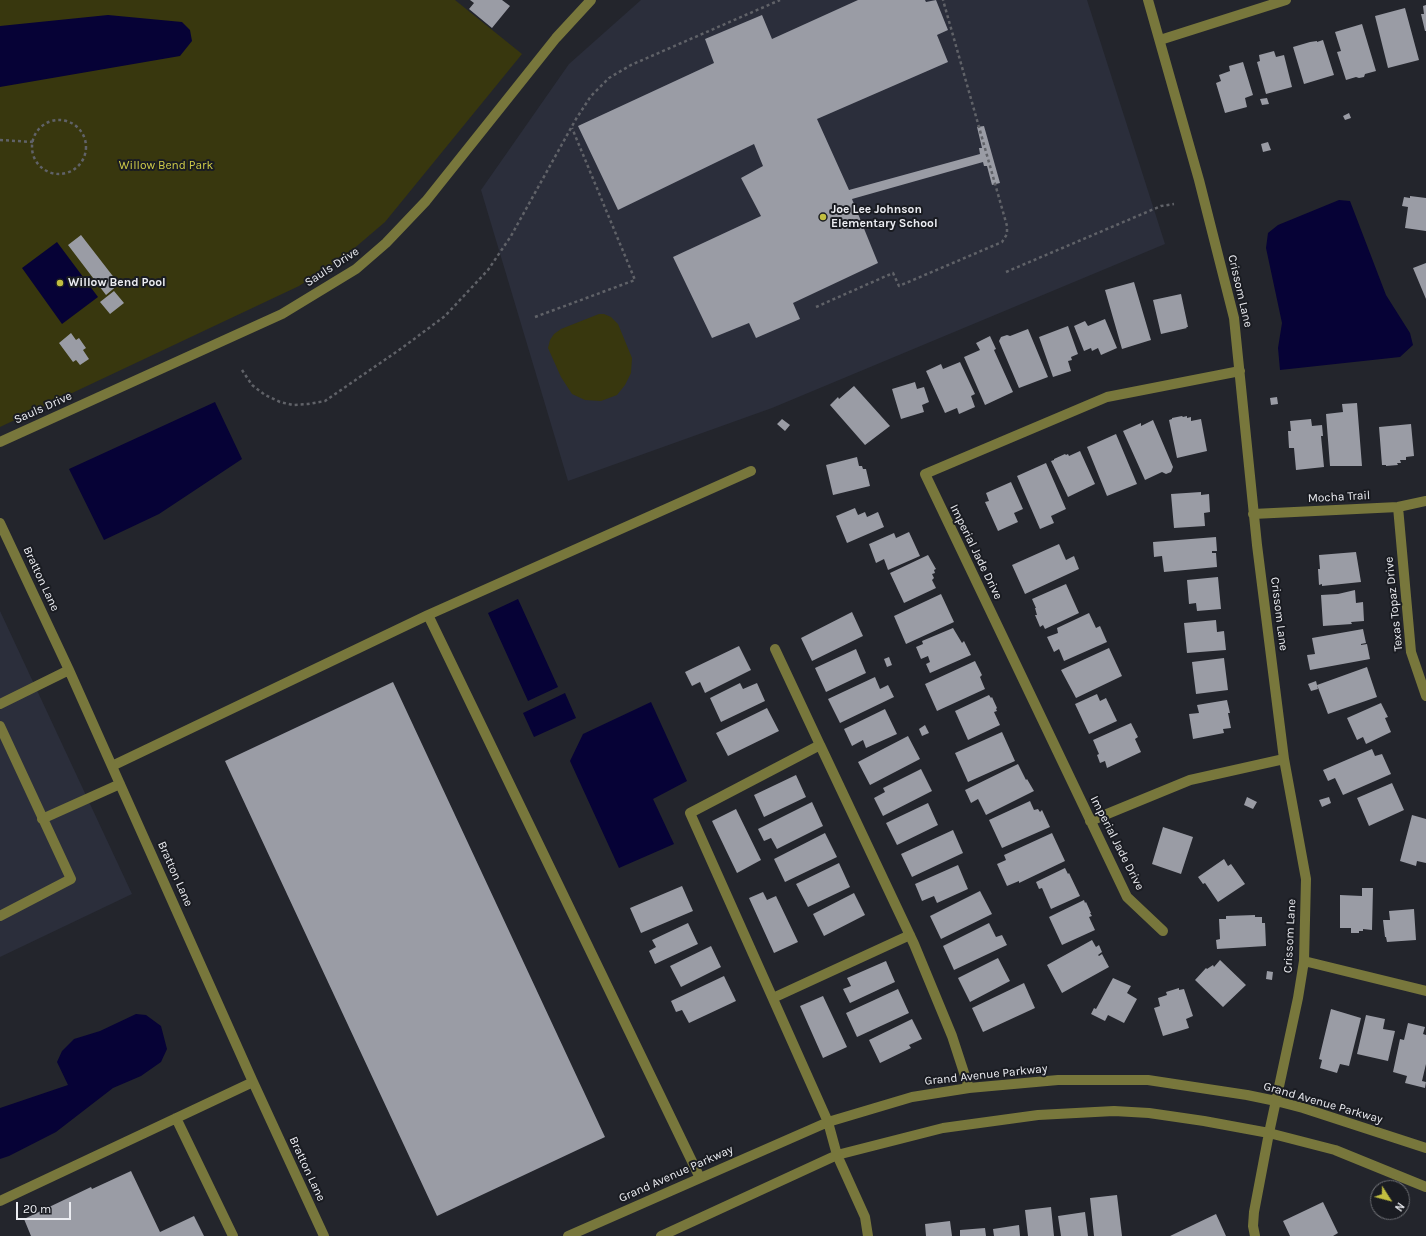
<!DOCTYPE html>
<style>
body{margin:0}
#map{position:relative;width:1426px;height:1236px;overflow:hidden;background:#23252c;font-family:Karla,sans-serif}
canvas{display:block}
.north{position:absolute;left:1370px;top:1180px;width:40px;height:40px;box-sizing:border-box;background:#1a1c22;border:1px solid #6e7075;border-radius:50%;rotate:126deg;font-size:11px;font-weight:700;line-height:16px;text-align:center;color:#ecedf2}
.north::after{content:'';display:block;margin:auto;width:14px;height:18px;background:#c1be40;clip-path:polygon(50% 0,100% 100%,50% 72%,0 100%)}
.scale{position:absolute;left:16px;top:1202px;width:55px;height:18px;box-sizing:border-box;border:2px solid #ecedf2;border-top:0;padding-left:5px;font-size:12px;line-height:14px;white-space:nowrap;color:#ecedf2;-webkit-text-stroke:3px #1a1c22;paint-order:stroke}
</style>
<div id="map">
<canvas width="1426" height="1236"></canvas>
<div class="north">N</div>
<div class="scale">20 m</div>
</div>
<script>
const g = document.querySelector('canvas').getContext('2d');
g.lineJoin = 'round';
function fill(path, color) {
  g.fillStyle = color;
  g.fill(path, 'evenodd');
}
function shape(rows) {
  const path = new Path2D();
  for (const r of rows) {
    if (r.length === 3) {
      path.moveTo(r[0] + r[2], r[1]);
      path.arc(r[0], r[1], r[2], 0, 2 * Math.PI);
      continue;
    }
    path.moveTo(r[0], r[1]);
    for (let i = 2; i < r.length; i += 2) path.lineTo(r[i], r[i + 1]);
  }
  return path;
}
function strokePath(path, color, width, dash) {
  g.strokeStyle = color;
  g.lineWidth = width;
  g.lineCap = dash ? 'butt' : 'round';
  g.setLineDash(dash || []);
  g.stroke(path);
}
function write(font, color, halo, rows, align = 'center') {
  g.font = font + ' Karla,sans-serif';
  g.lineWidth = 4;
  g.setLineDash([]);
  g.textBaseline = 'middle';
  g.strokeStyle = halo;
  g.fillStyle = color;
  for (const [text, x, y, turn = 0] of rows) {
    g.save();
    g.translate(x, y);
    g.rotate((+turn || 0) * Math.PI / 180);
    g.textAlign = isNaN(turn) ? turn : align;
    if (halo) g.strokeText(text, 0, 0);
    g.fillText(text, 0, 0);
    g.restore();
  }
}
const built = shape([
 [641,0,1087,0,1165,244,772,408,568,481,481,190,569,64],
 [0,611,132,894,0,957]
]);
const green = shape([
 [0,0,455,0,522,54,385,222,344,257,299,286,0,427],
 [599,314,604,314,611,317,618,324,632,358,631,373,625,385,617,395,601,401,585,400,572,394,561,377,548,348,550,340,554,334,561,329]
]);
const water = shape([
 [108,15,182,22,190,30,192,41,180,56,0,87,0,26],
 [1339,200,1350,201,1386,295,1410,333,1413,345,1400,357,1280,370,1278,348,1282,323,1266,248,1268,233,1278,225],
 [57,242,98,297,62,324,22,268],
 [215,402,242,459,159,514,104,540,69,469],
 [518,599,558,687,528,701,488,613],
 [565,693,576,718,534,737,523,713],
 [651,702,687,781,653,799,674,844,619,868,570,761,583,734],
 [136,1014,146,1015,161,1026,167,1049,161,1062,141,1076,113,1088,56,1132,9,1156,0,1159,0,1108,68,1085,57,1062,62,1051,74,1039,100,1031]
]);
const building = shape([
 [470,0,502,0,510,6,492,28,469,9,474,3],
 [858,0,925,0,926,2,936,0,948,30,937,35,948,62,817,119,849,190,980,154,979,148,982,148,977,127,984,126,1000,183,992,185,987,166,984,166,983,162,852,199,878,263,793,303,800,319,756,338,749,323,712,338,673,257,761,216,741,178,763,166,754,144,618,210,578,126,714,63,705,39,762,15,772,39],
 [1426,5,1426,31,1425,31,1421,14,1424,14,1423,6],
 [1405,8,1419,60,1388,68,1375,16],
 [1362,24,1376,71,1365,74,1364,77,1359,78,1356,77,1346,80,1337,52,1341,51,1335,32],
 [1323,40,1334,75,1304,84,1293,47,1310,42,1317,41,1317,42],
 [1274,51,1276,57,1284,55,1292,87,1266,94,1257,62,1260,61,1259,55],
 [1243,62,1253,95,1245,98,1247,107,1225,113,1216,83,1221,81,1219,75,1230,71,1229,66],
 [1267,98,1269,104,1262,105,1260,99],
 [1349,113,1351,118,1345,120,1343,116],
 [1268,142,1271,150,1263,152,1261,144],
 [1410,196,1426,198,1426,231,1405,228,1408,207,1402,206,1404,197,1410,198],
 [81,235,119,284,106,295,68,245],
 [1426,263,1426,299,1413,268],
 [1134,282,1151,340,1122,349,1105,290],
 [114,291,124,303,110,314,100,302],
 [1181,294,1188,327,1186,327,1187,328,1161,334,1153,300],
 [1105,319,1117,348,1101,355,1098,348,1092,351,1091,348,1084,351,1074,326,1085,321,1088,326],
 [1068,326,1078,354,1071,357,1072,360,1068,361,1071,371,1053,377,1039,337],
 [1028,329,1048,377,1019,388,999,341,1001,337,1007,335,1010,336],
 [71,333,76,340,79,338,86,348,83,350,89,359,80,365,76,360,73,362,59,343],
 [990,336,996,349,994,350,1013,392,985,405,964,357,980,350,976,343],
 [960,362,975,394,971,396,975,407,959,414,957,408,945,413,926,371,941,364,943,369],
 [915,382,917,389,924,387,929,402,922,405,924,412,901,419,892,389],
 [854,386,890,426,865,445,830,405,838,397,839,399],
 [1277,397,1278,404,1271,405,1270,398],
 [1357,403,1362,466,1330,466,1326,414,1343,412,1342,404],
 [1182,416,1183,417,1187,416,1187,418,1191,417,1191,421,1201,419,1207,451,1177,458,1169,420,1172,419,1172,418],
 [782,419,790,425,785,431,777,424],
 [1311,419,1312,426,1322,425,1323,436,1321,436,1324,467,1296,470,1294,448,1289,448,1288,431,1291,431,1290,421],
 [1153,420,1173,467,1171,472,1166,474,1162,472,1145,480,1123,431,1141,423,1141,426],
 [1411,424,1414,456,1406,457,1406,460,1400,460,1401,463,1397,463,1398,465,1386,466,1386,465,1382,465,1379,427],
 [1116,434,1137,484,1107,496,1087,447],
 [1080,451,1095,484,1068,497,1051,461,1054,460,1054,459,1065,454,1066,455,1068,454,1069,456],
 [857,457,859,466,862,466,863,469,866,469,870,486,833,495,826,465],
 [1046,463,1066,509,1051,516,1054,523,1040,529,1017,476],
 [1011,482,1023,509,1014,513,1018,522,998,531,985,502,989,501,986,493],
 [1201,492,1201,495,1209,494,1210,512,1204,513,1205,526,1174,528,1171,494],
 [855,508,858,515,865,512,867,517,878,512,884,527,847,543,836,516],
 [909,532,920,556,888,570,884,559,876,563,869,544,894,533,896,538],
 [1216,537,1217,551,1212,551,1212,553,1216,553,1217,567,1164,572,1162,556,1154,557,1153,542],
 [1059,544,1066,560,1074,556,1079,569,1025,594,1012,565],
 [1356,552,1361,582,1322,586,1322,584,1319,585,1318,569,1320,569,1319,555],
 [928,555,936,569,934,570,935,573,932,574,934,578,932,580,936,588,904,603,890,573],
 [1218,577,1221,609,1197,611,1196,603,1189,604,1187,580],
 [1066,584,1079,613,1045,629,1043,625,1040,627,1035,615,1037,615,1035,608,1036,608,1032,599],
 [1355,590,1356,603,1363,602,1364,621,1351,622,1352,624,1323,626,1321,595,1338,594],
 [941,594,954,622,906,644,894,616],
 [852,612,863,636,812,661,801,638],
 [1089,613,1096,628,1100,626,1107,642,1064,661,1059,649,1054,652,1047,637,1058,633,1057,628],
 [1216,620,1217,632,1224,631,1226,650,1187,653,1184,623],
 [953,628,962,643,964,641,971,655,930,673,926,664,930,662,928,656,921,659,916,647,923,644,922,641],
 [1363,629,1366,643,1361,644,1361,645,1367,644,1370,659,1310,670,1307,655,1315,654,1312,638],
 [739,646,751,670,705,693,700,682,692,686,685,672],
 [1109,648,1122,676,1076,698,1061,670],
 [856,649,866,673,826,692,815,668],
 [889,657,892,665,887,667,884,659],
 [1224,658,1228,690,1196,694,1192,662],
 [975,661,982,675,980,677,985,689,937,711,925,684],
 [1367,667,1377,697,1328,714,1317,685],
 [875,677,880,689,888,685,894,697,840,723,828,699],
 [1316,681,1318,689,1311,691,1308,684],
 [393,682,605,1137,437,1216,225,761],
 [740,683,743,689,757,683,765,701,721,722,710,698],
 [1097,694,1100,701,1106,698,1117,721,1089,734,1075,704],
 [989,695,991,698,992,697,997,708,996,709,997,711,994,712,1000,725,968,740,955,711],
 [1227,700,1230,713,1228,713,1231,728,1223,729,1224,733,1193,739,1189,714,1199,713,1197,705],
 [1381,703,1388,717,1385,718,1391,732,1366,744,1363,737,1357,740,1347,718],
 [767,708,779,731,728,756,716,733],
 [885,709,897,734,866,748,863,740,852,746,844,729],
 [1131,723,1138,737,1135,739,1141,752,1107,768,1105,761,1100,763,1097,755,1099,754,1093,740],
 [925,725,929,733,922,736,919,729],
 [1002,732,1015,761,968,782,955,753],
 [908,736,920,759,870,785,858,762],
 [1372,749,1375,756,1382,754,1391,774,1343,795,1335,778,1328,781,1323,770],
 [1018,764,1026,780,1027,779,1034,791,986,815,978,799,971,803,965,790],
 [921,769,932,791,883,816,874,798,885,792,883,788],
 [796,775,806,797,764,817,754,795],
 [1392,783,1404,810,1369,826,1357,798],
 [1247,797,1257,802,1253,809,1244,805],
 [1329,797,1331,803,1322,807,1319,800],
 [1030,801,1034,810,1038,809,1040,812,1042,810,1050,827,1002,848,989,820],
 [812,802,823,826,777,849,771,838,764,841,758,829],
 [928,803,938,825,897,845,886,823],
 [736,809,761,860,737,873,712,821],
 [1412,815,1426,819,1426,863,1417,861,1416,866,1400,861],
 [1163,827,1193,837,1181,874,1152,864],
 [953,830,963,853,912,877,901,854],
 [825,833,837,857,785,882,774,859],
 [1052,833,1065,861,1019,883,1019,881,1007,886,997,864,1006,860,1004,855],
 [1224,859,1228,866,1231,864,1245,884,1218,902,1205,883,1203,884,1198,877],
 [839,863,850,887,808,907,796,884],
 [958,865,968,889,937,903,934,896,922,901,915,884],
 [1065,868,1068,874,1069,873,1080,896,1051,909,1042,888,1039,889,1036,882],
 [682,886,693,911,641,933,630,908],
 [1362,888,1373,888,1372,930,1363,929,1363,931,1359,931,1359,933,1351,933,1351,928,1340,928,1340,895,1362,896],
 [980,891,992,914,941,939,930,916],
 [763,892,767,900,776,896,798,942,774,953,749,898],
 [854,893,865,915,824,936,813,914],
 [1084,900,1085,903,1086,902,1091,913,1090,913,1092,916,1089,917,1095,930,1062,945,1049,917],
 [1414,909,1416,940,1387,942,1386,937,1385,937,1383,920,1390,920,1389,911],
 [1255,915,1255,917,1262,917,1262,923,1265,923,1266,946,1217,949,1216,940,1220,939,1219,919,1226,919,1226,916],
 [688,923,698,944,655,964,649,951,656,947,652,940],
 [989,923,996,937,1002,935,1007,945,954,970,943,946],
 [1092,940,1096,947,1099,945,1102,952,1098,955,1099,956,1102,954,1109,967,1062,993,1047,965],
 [711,946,721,967,681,987,670,966],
 [998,958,1010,981,970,1002,958,978],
 [1220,960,1246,985,1223,1007,1195,980,1206,968,1207,969,1213,965,1214,967],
 [886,961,895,982,850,1003,843,989,851,986,847,978],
 [1267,971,1273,972,1272,980,1266,979],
 [724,976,736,1001,689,1023,682,1010,676,1012,671,1001],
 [1113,978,1131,986,1127,993,1137,999,1124,1023,1108,1015,1105,1021,1091,1014,1094,1008,1096,1009],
 [1024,983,1035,1008,983,1032,972,1008],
 [1179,988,1179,990,1184,989,1193,1016,1186,1019,1189,1028,1163,1036,1154,1008,1160,1006,1158,998,1167,995,1166,992],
 [898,989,909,1013,857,1037,846,1013],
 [823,996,847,1047,823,1058,800,1006],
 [1331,1009,1361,1018,1349,1066,1340,1064,1337,1073,1320,1068,1322,1060,1319,1059],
 [1366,1015,1385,1019,1383,1029,1395,1031,1388,1061,1357,1054],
 [912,1019,922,1039,909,1045,911,1048,880,1063,869,1040],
 [1408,1023,1425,1027,1423,1034,1426,1035,1426,1064,1422,1081,1426,1082,1425,1088,1405,1083,1407,1076,1393,1072,1400,1039,1404,1040],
 [131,1171,160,1232,194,1216,204,1236,31,1236,24,1219,91,1187,92,1189],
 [1117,1195,1122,1236,1094,1236,1090,1198],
 [1323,1202,1338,1233,1333,1236,1290,1236,1283,1221],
 [1051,1207,1054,1236,1028,1236,1025,1210],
 [1085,1212,1088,1236,1061,1236,1058,1216],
 [1216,1214,1226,1236,1170,1236],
 [950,1221,952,1236,926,1236,925,1224],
 [1019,1225,1020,1236,994,1236,993,1229],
 [985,1228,986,1236,960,1236,960,1230]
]);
const path = shape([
 [59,147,27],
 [0,140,33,142],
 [1006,272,1161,206,1174,204],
 [816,307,893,273,899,286,1002,242,1007,234,1007,226,943,0],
 [535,317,635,280,572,128],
 [242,370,252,385,265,395,280,402,293,405,308,404,325,401,402,348,445,316,488,270,511,236,576,119,591,96,609,78,631,65,780,0]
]);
const minor = shape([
 [1148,0,1199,180,1234,318,1257,545,1284,759,1306,879,1304,961,1298,998,1269,1133,1254,1212,1253,1226,1255,1236],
 [1160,40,1286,0],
 [0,442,282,314,356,269,386,243,426,201,556,38,591,0],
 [1398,507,1411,652,1426,696],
 [1253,514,1398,507,1426,501],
 [0,523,69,670,253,1082,324,1236],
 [428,615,700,1178],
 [775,649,820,745],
 [0,704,69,670],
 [0,726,71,879,0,916],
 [112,766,428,615,751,471],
 [42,819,120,784],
 [1090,821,1190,780,1284,759],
 [1163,931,1127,897,925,474,1107,397,1240,371],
 [1304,961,1426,991],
 [773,998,910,935],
 [176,1118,233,1236],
 [0,1201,253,1082],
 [568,1236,828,1122,912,1097,969,1088,1058,1080,1148,1080,1247,1095,1276,1101,1303,1108,1426,1148],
 [661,1236,837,1155,943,1128,1038,1115,1114,1111,1149,1113,1204,1121,1269,1133,1335,1150,1426,1187],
 [868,1236,865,1217,837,1155,828,1122,690,813,820,745,914,944,952,1036,969,1088]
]);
const markers = [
 [823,217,4,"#c1be40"],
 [60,283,4,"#c1be40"]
];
const parkNames = [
 ["Willow Bend Park",166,166]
];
const poiNames = [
 ["Joe Lee Johnson",831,210],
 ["Elementary School",831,224],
 ["Willow Bend Pool",68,283]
];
const streetNames = [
 ["Sauls Drive",332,267,-33],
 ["Crissom Lane",1240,291,77],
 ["Sauls Drive",43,408,-24],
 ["Mocha Trail",1339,497,-3],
 ["Imperial Jade Drive",976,552,64],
 ["Bratton Lane",41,579,65],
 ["Texas Topaz Drive",1394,604,-96],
 ["Crissom Lane",1279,614,83],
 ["Imperial Jade Drive",1117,843,63],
 ["Bratton Lane",175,874,66],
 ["Crissom Lane",1290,936,-87],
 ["Grand Avenue Parkway",986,1075,-6],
 ["Grand Avenue Parkway",1323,1103,16],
 ["Bratton Lane",307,1169,65],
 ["Grand Avenue Parkway",676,1174,-24]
];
fill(built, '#2b2e3b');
fill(green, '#38370e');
fill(water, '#060236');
fill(building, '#9a9ca5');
strokePath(path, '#606268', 2.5, [3, 3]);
strokePath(minor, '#78773c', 10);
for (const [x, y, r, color] of markers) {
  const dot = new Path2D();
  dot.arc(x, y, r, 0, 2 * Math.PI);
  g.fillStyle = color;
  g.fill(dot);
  strokePath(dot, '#1a1c22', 1.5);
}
write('12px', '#d0cc48', '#1a1c22', parkNames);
write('bold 12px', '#ecedf2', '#1a1c22', poiNames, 'left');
write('12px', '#ecedf2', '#1a1c22', streetNames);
</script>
